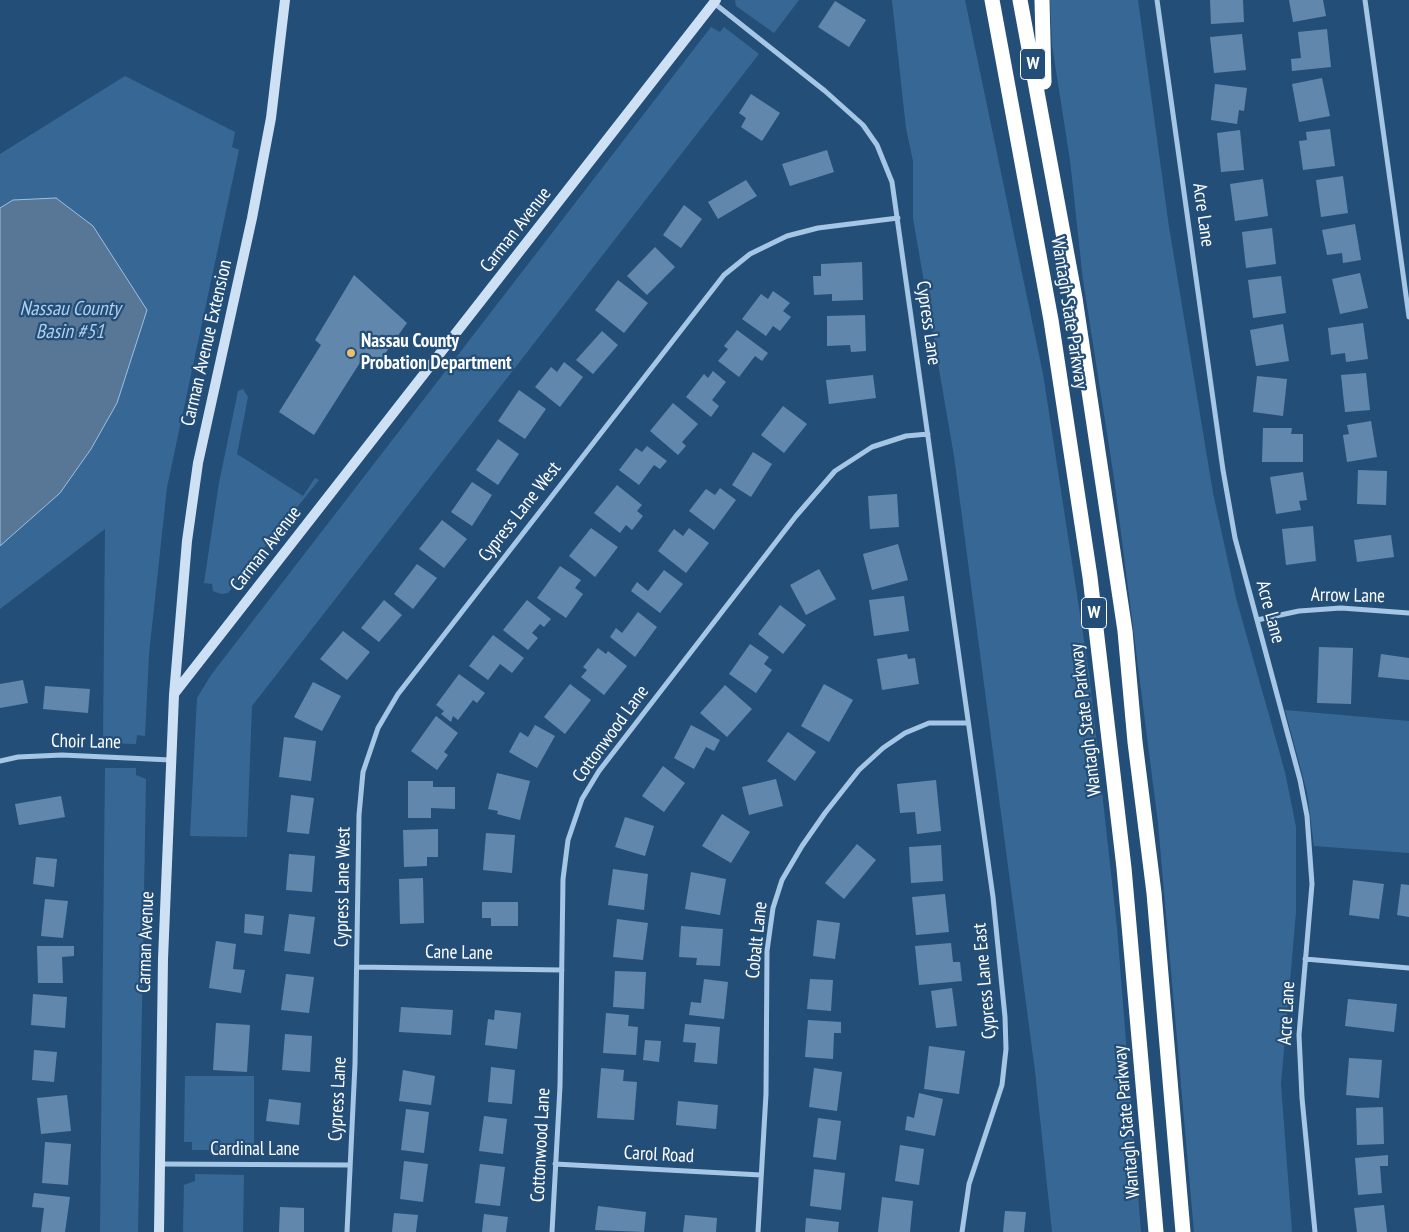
<!DOCTYPE html>
<style>
body{margin:0}
canvas{display:block;background:#234e78}
</style>
<canvas width="1409" height="1232"></canvas>
<script>
const g = document.querySelector('canvas').getContext('2d');
g.lineJoin = 'round';
function fill(path, color) {
  g.fillStyle = color;
  g.fill(path, 'evenodd');
}
function shape(rows) {
  const path = new Path2D();
  for (const r of rows) {
    path.moveTo(r[0], r[1]);
    for (let i = 2; i < r.length; i += 2) path.lineTo(r[i], r[i + 1]);
  }
  return path;
}
function strokePath(path, color, width, dash) {
  g.strokeStyle = color;
  g.lineWidth = width;
  g.lineCap = dash ? 'butt' : 'round';
  g.setLineDash(dash || []);
  g.stroke(path);
}
function write(font, color, halo, rows, align = 'center') {
  g.font = font + ' "PT Sans Narrow",sans-serif';
  g.lineWidth = 4.5;
  g.setLineDash([]);
  g.textBaseline = 'middle';
  g.strokeStyle = halo;
  g.fillStyle = color;
  for (const [text, x, y, turn = 0] of rows) {
    g.save();
    g.translate(x, y);
    g.rotate((+turn || 0) * Math.PI / 180);
    g.textAlign = isNaN(turn) ? turn : align;
    if (halo) g.strokeText(text, 0, 0);
    g.fillText(text, 0, 0);
    g.restore();
  }
}
const green = shape([
 [735,0,799,0,774,33,736,6],
 [892,0,965,0,1043,374,1089,673,1117,928,1141,1232,1052,1232,1035,1071,954,456,913,218,913,161,906,128],
 [1050,0,1138,0,1169,227,1213,493,1236,598,1285,772,1296,827,1296,912,1281,1084,1292,1232,1194,1232,1158,823,1114,478,1083,280,1070,160,1052,45],
 [711,27,720,32,724,27,759,54,252,706,247,837,190,836,197,698,211,675],
 [125,76,235,132,232,147,239,150,167,487,149,654,145,736,137,735,136,744,103,743,105,529,0,609,0,154],
 [243,389,248,397,237,454,303,496,315,478,319,480,228,593,221,594,213,591,212,584,204,583,219,483,238,391],
 [1285,710,1409,721,1409,853,1314,846,1307,792],
 [105,768,136,768,136,775,146,779,138,1232,100,1232],
 [185,1076,254,1076,254,1150,192,1150,192,1142,184,1142],
 [195,1174,244,1175,243,1232,183,1232,184,1185,195,1181]
]);
const water = shape([
 [56,198,93,226,147,310,117,403,91,449,60,493,0,546,0,208,13,200,56,198]
]);
const building = shape([
 [1210,0,1243,0,1244,22,1211,24],
 [1289,0,1323,0,1326,16,1293,22],
 [835,1,866,20,849,47,818,27],
 [1327,29,1331,67,1292,71,1291,59,1301,58,1298,32],
 [1242,34,1246,70,1214,73,1210,37],
 [1322,78,1330,116,1299,122,1292,84],
 [1215,84,1247,88,1244,111,1239,110,1237,124,1211,120],
 [751,94,780,113,762,141,741,127,746,118,739,113],
 [1330,129,1335,166,1303,170,1299,141,1307,140,1306,132],
 [1240,130,1244,170,1221,172,1217,133],
 [827,150,834,172,790,186,782,164],
 [1343,176,1348,213,1321,217,1316,180],
 [1263,179,1268,216,1235,221,1230,184],
 [746,180,757,196,718,219,708,202],
 [684,205,702,219,681,248,663,235],
 [1355,224,1361,260,1343,263,1342,253,1327,255,1322,230],
 [1272,228,1276,264,1246,268,1242,232],
 [655,247,675,267,647,295,627,276],
 [862,262,863,300,832,301,832,294,814,295,813,276,821,276,821,264],
 [1360,273,1368,308,1340,314,1332,279],
 [354,275,407,323,374,369,361,361,314,435,279,412,321,345,315,340],
 [1281,276,1286,313,1253,318,1248,280],
 [618,280,648,303,624,333,595,310],
 [773,291,790,303,783,311,791,317,780,331,773,326,766,336,742,319,761,294,768,299],
 [865,315,866,351,851,352,850,345,827,346,827,316],
 [1363,323,1368,359,1346,362,1345,353,1331,355,1328,328],
 [1283,324,1289,361,1256,366,1250,330],
 [737,330,768,353,762,361,755,356,739,377,718,361,728,349,724,346],
 [602,331,618,345,593,374,576,360],
 [564,362,583,377,560,407,535,387,551,367,557,372],
 [713,371,726,382,712,400,719,406,711,417,686,397,704,374,708,378],
 [1366,373,1370,410,1345,412,1341,375],
 [873,375,876,398,829,404,826,380],
 [1257,376,1287,379,1283,416,1253,412],
 [519,390,546,409,525,439,498,421],
 [673,403,698,424,682,442,686,446,678,455,650,431],
 [783,406,807,424,784,453,761,435],
 [1371,421,1377,457,1347,462,1343,435,1349,434,1347,425],
 [1263,428,1292,428,1291,434,1303,434,1303,462,1262,462],
 [498,439,519,454,498,485,476,470],
 [647,446,667,461,660,469,654,465,639,485,619,470,636,448,642,452],
 [753,452,772,464,751,497,732,485],
 [1358,470,1387,471,1386,505,1357,504],
 [1303,472,1307,500,1299,501,1301,510,1276,514,1270,477],
 [472,482,492,495,472,526,451,512],
 [617,485,642,505,637,511,643,516,632,530,626,525,620,533,594,513],
 [720,488,736,500,714,530,689,511,706,489,715,495],
 [897,494,899,527,870,529,868,496],
 [442,520,467,539,444,568,419,549],
 [1313,526,1316,561,1286,565,1282,529],
 [591,528,618,547,595,577,569,556],
 [689,528,709,543,686,573,658,551,674,529,683,536],
 [1391,535,1394,557,1357,562,1354,540],
 [898,544,908,580,872,590,863,554],
 [417,564,437,578,413,609,394,594],
 [560,566,581,580,575,588,583,594,566,618,537,598],
 [819,569,836,599,806,615,790,585],
 [664,570,683,584,660,613,631,591,637,582,648,591],
 [904,596,909,631,874,636,869,600],
 [384,600,402,615,379,642,361,628],
 [527,600,551,619,544,627,540,624,532,633,538,638,528,650,503,630],
 [780,605,806,625,783,654,758,634],
 [638,612,657,627,635,657,610,637,616,628,622,633],
 [343,631,370,652,347,680,320,659],
 [493,635,524,658,512,673,500,664,488,680,469,666],
 [750,644,769,657,764,664,772,670,756,693,729,674],
 [1319,647,1353,648,1351,704,1317,703],
 [598,648,606,654,608,651,627,666,604,695,581,677,587,670,583,667],
 [907,654,908,659,915,658,919,684,882,690,877,659],
 [1381,654,1409,658,1409,680,1378,677],
 [459,674,485,693,477,703,473,700,458,720,453,716,451,722,441,714,444,711,436,705],
 [23,680,28,703,0,708,0,684],
 [313,682,341,696,322,731,294,717],
 [570,684,591,700,565,734,544,717],
 [824,684,853,700,829,742,801,726],
 [725,685,752,709,727,737,700,713],
 [45,686,90,689,88,713,43,709],
 [436,716,458,733,444,752,448,755,437,770,411,751],
 [535,725,555,736,537,768,509,752,520,732,528,737],
 [691,725,720,740,714,751,706,747,694,769,674,758],
 [788,732,816,752,795,781,767,761],
 [284,737,316,741,311,781,279,777],
 [663,766,685,783,664,812,642,796],
 [497,773,530,781,520,820,497,814,498,811,488,809],
 [776,779,783,806,749,815,742,787],
 [936,780,941,831,917,834,915,812,900,813,897,784],
 [408,781,433,781,433,787,455,787,455,809,431,808,431,818,408,818],
 [291,795,314,798,309,834,287,832],
 [61,796,65,817,19,825,15,804],
 [722,814,750,832,731,863,702,846],
 [625,817,654,826,645,856,615,847],
 [438,829,438,857,427,857,427,866,404,867,403,830],
 [486,833,515,835,512,873,483,870],
 [857,844,876,860,844,899,825,883],
 [941,845,943,881,911,883,909,847],
 [289,854,315,856,312,892,286,890],
 [36,857,57,859,54,887,33,884],
 [613,869,648,874,644,910,608,905],
 [691,872,726,879,720,915,685,909],
 [423,878,424,923,400,924,399,879],
 [1353,880,1384,884,1379,919,1349,915],
 [1401,884,1409,885,1409,917,1397,915],
 [945,894,949,932,916,935,912,897],
 [45,899,68,901,63,938,41,936],
 [482,902,518,902,518,926,491,926,491,918,482,918],
 [245,914,264,916,262,935,244,933],
 [289,914,315,917,310,954,284,951],
 [617,919,648,923,643,960,613,957],
 [817,920,840,923,835,959,813,956],
 [681,926,723,929,720,966,696,965,697,958,679,957],
 [216,941,236,944,233,969,245,970,241,993,209,988],
 [951,943,953,962,960,962,962,981,919,985,915,946],
 [37,946,74,946,74,956,62,957,63,983,38,983],
 [615,971,646,972,644,1009,613,1007],
 [286,974,314,977,309,1013,281,1010],
 [704,979,728,982,724,1019,689,1015,691,1002,701,1003],
 [810,979,833,980,831,1011,807,1009],
 [952,988,957,1026,936,1028,931,991],
 [33,994,67,997,65,1028,31,1025],
 [1348,999,1397,1004,1394,1032,1345,1026],
 [401,1007,453,1010,451,1035,399,1032],
 [495,1010,521,1013,517,1049,485,1045,488,1019,494,1020],
 [606,1013,629,1015,628,1026,638,1027,636,1055,603,1053],
 [808,1020,841,1022,841,1033,834,1033,833,1059,805,1057],
 [216,1023,250,1025,247,1072,213,1070],
 [685,1024,720,1027,717,1064,694,1062,696,1043,683,1042],
 [285,1034,312,1036,310,1072,282,1070],
 [645,1040,661,1041,659,1062,643,1060],
 [929,1046,965,1051,959,1094,924,1089],
 [34,1050,57,1052,54,1082,32,1080],
 [1349,1058,1382,1060,1379,1098,1346,1095],
 [491,1067,515,1070,512,1104,488,1102],
 [601,1068,624,1070,623,1081,637,1082,634,1120,597,1118],
 [814,1068,842,1072,837,1111,809,1107],
 [403,1070,435,1076,431,1105,399,1101],
 [919,1093,943,1099,935,1136,905,1130,907,1116,914,1118],
 [67,1095,71,1131,41,1134,37,1098],
 [269,1099,301,1103,299,1125,266,1121],
 [678,1101,718,1105,716,1129,676,1125],
 [1383,1107,1384,1144,1357,1145,1356,1108],
 [406,1109,429,1112,424,1153,401,1150],
 [484,1116,507,1119,503,1154,479,1151],
 [818,1118,841,1121,836,1160,813,1157],
 [45,1142,71,1144,68,1185,42,1183],
 [900,1145,924,1149,919,1185,895,1181],
 [1388,1155,1388,1166,1380,1166,1382,1193,1358,1195,1355,1158],
 [404,1161,428,1164,423,1202,400,1199],
 [480,1164,505,1167,500,1206,475,1203],
 [814,1169,845,1173,841,1210,810,1206],
 [34,1193,70,1197,65,1232,41,1232,44,1208,32,1207],
 [882,1197,913,1201,910,1232,878,1232],
 [1384,1205,1387,1232,1357,1232,1354,1208],
 [598,1206,646,1212,644,1232,595,1230],
 [280,1207,304,1208,304,1232,279,1232],
 [1005,1211,1026,1212,1024,1232,1003,1232],
 [394,1213,418,1215,416,1232,392,1232],
 [484,1214,508,1217,506,1232,482,1232],
 [685,1215,717,1218,716,1232,683,1232],
 [806,1218,839,1222,838,1232,805,1232]
]);
const street = shape([
 [1157,0,1223,470,1235,538,1300,780,1307,816,1312,884,1299,1035,1302,1098,1315,1232],
 [1365,0,1409,317],
 [714,3,825,91,863,125,877,145,892,182,993,897,1005,1017,1006,1049,1002,1085,969,1184,962,1232],
 [1257,620,1299,611,1341,608,1409,613],
 [0,761,18,757,62,755,171,760],
 [1305,959,1409,968],
 [357,967,562,970],
 [160,1164,349,1165],
 [555,1164,761,1175],
 [347,1232,355,1064,359,815,363,772,378,728,398,694,724,275,750,254,787,236,818,228,898,218],
 [552,1232,560,1086,563,879,568,840,582,799,599,771,796,516,835,471,872,447,906,436,928,434],
 [758,1232,766,1094,767,951,773,908,782,880,802,846,825,813,859,770,883,748,905,733,929,723,968,723]
]);
const secondary = shape([
 [174,694,716,0],
 [159,1232,163,959,174,695,187,541,198,463,252,218,271,118,285,0]
]);
const highway = shape([
 [992,0,1051,320,1090,577,1124,868,1156,1232],
 [1020,0,1075,298,1125,631,1135,742,1154,893,1183,1232],
 [1042,0,1044,82]
]);
const markers = [
 [351,353,5,"#eebe68"]
];
const shields = [
 [1033,64,25],
 [1094,613,25]
];
const shieldNames = [
 ["W",1033,64],
 ["W",1094,613]
];
const streetNames = [
 ["Acre Lane",1203,215,82],
 ["Carman Avenue",516,230,-52],
 ["Wantagh State Parkway",1069,313,81],
 ["Cypress Lane",928,323,82],
 ["Carman Avenue Extension",207,343,-77],
 ["Cypress Lane West",520,512,-52],
 ["Carman Avenue",266,549,-52],
 ["Arrow Lane",1348,596,1],
 ["Acre Lane",1270,612,75],
 ["Wantagh State Parkway",1086,720,-97],
 ["Cottonwood Lane",611,734,-54],
 ["Choir Lane",86,742,1],
 ["Cypress Lane West",343,887,-89],
 ["Cobalt Lane",757,940,-84],
 ["Carman Avenue",146,942,-88],
 ["Cane Lane",459,953,1],
 ["Cypress Lane East",985,981,-95],
 ["Acre Lane",1287,1013,-87],
 ["Cypress Lane",338,1099,-87],
 ["Wantagh State Parkway",1127,1122,-95],
 ["Cottonwood Lane",541,1145,-87],
 ["Cardinal Lane",255,1150],
 ["Carol Road",659,1155,3]
];
const poiNames = [
 ["Nassau County",361,342],
 ["Probation Department",361,364]
];
const waterNames = [
 ["Nassau County",70,309],
 ["Basin #51",70,332]
];
fill(green, '#376895');
fill(water, '#587796');
strokePath(water, '#99c1e4', 1);
fill(building, '#6188ac');
strokePath(street, '#a5c6e4', 5);
strokePath(secondary, '#cee1f4', 10);
strokePath(highway, '#fff', 15);
for (const [x, y, r, color] of markers) {
  const dot = new Path2D();
  dot.arc(x, y, r, 0, 2 * Math.PI);
  g.fillStyle = color;
  g.fill(dot);
  strokePath(dot, '#234e78', 2);
}
for (const [x, y, w] of shields) {
  const box = new Path2D();
  box.roundRect(x - w / 2, y - 15.5, w, 31, 4);
  g.fillStyle = '#234e78';
  g.fill(box);
  strokePath(box, '#fff', 1);
}
write('bold 18px', '#fff', null, shieldNames);
write('19px', '#fff', '#234e78', streetNames);
write('bold 19px', '#fff', '#234e78', poiNames, 'left');
write('italic 20px', '#b0cfec', '#234e78', waterNames);
</script>
